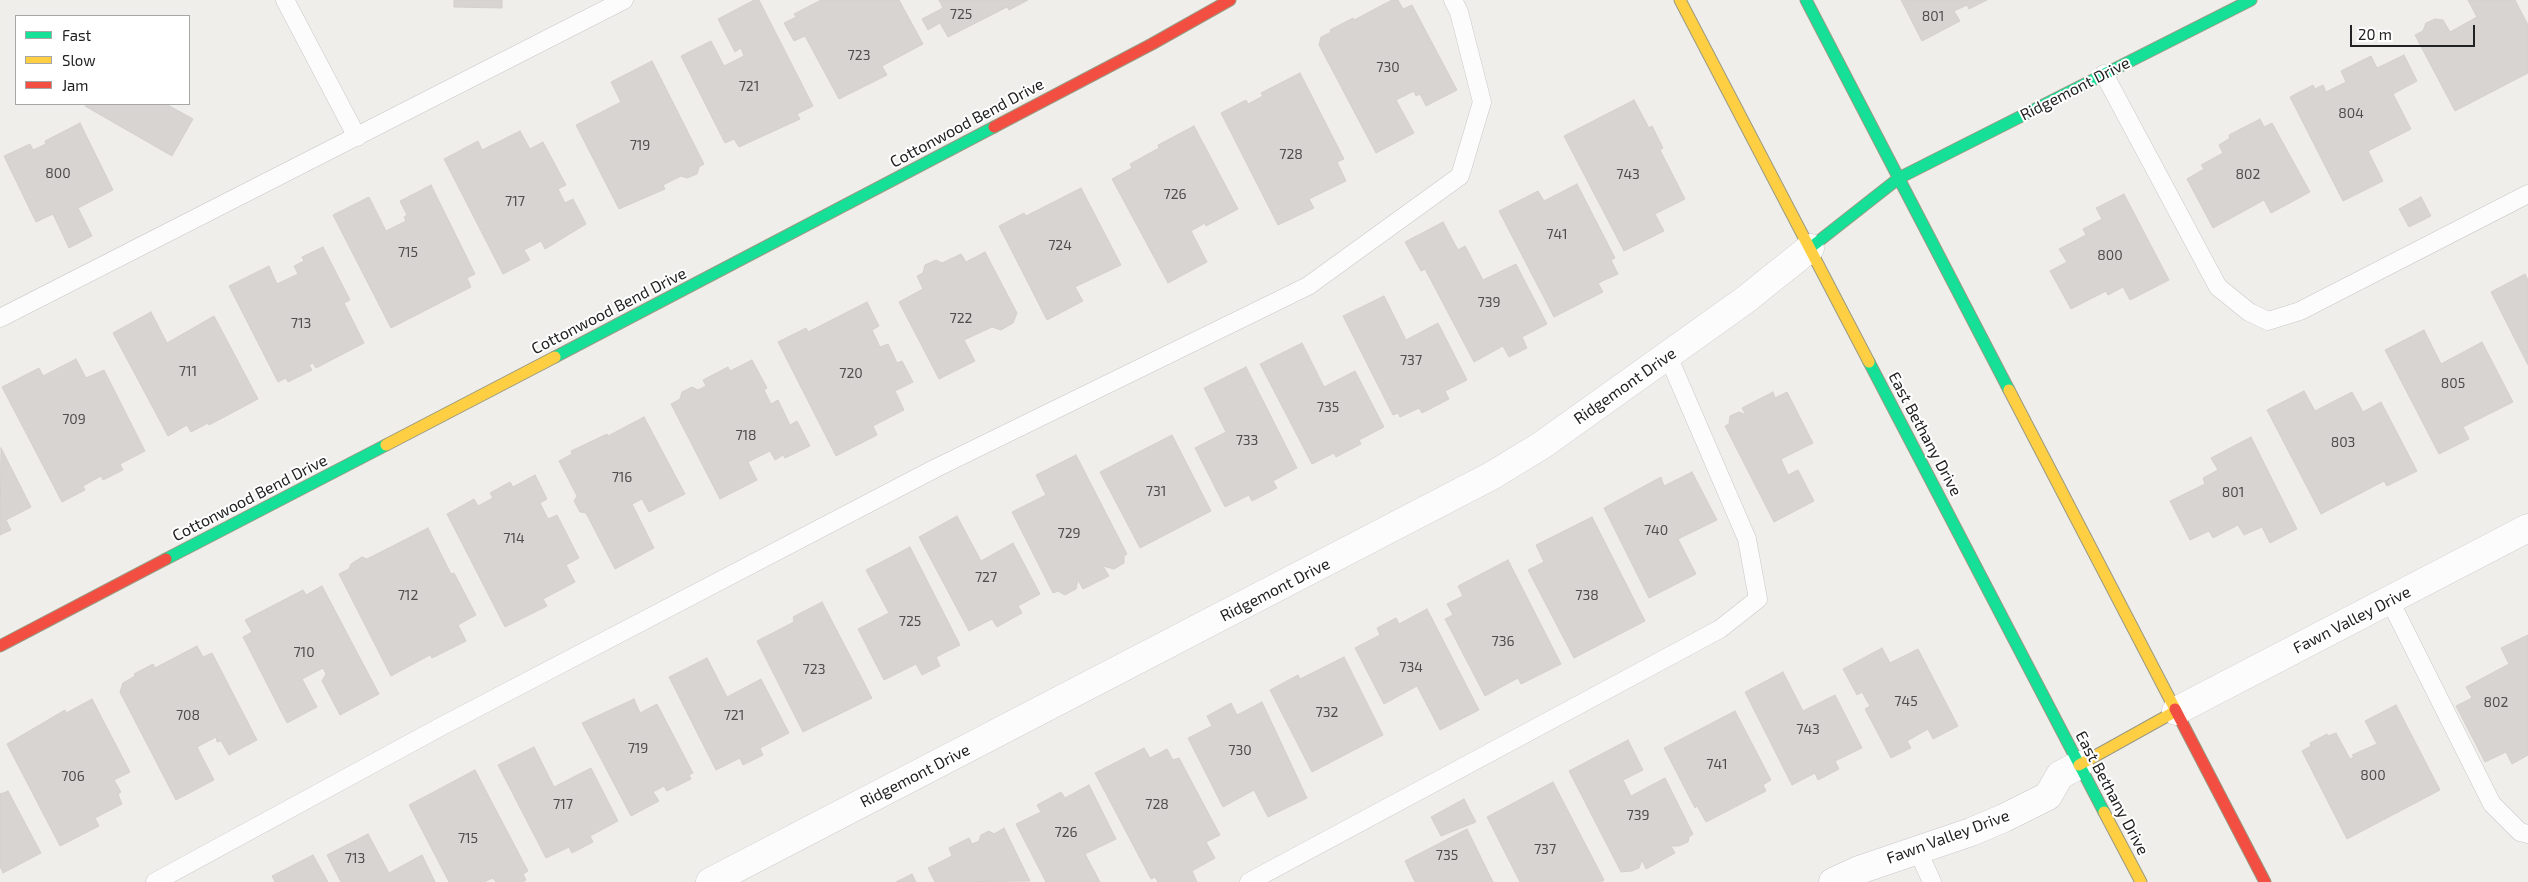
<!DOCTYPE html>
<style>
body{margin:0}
#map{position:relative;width:2528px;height:882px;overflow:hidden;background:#f0eeeb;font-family:"Exo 2",sans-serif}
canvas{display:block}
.legend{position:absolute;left:15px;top:15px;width:175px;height:90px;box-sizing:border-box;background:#fff;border:1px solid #a7a7a7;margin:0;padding:6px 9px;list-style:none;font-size:15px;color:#222}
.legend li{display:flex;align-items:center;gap:10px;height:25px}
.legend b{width:25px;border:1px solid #a7a7a7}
.scale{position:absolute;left:2350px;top:25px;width:125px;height:22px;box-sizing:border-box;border:2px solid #222;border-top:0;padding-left:6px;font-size:15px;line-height:18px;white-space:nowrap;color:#222;-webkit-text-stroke:4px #fff;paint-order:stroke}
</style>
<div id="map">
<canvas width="2528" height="882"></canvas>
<ul class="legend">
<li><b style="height:6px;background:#16e098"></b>Fast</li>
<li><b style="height:6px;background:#ffcf43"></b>Slow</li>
<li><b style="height:6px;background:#f24e42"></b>Jam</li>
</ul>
<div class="scale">20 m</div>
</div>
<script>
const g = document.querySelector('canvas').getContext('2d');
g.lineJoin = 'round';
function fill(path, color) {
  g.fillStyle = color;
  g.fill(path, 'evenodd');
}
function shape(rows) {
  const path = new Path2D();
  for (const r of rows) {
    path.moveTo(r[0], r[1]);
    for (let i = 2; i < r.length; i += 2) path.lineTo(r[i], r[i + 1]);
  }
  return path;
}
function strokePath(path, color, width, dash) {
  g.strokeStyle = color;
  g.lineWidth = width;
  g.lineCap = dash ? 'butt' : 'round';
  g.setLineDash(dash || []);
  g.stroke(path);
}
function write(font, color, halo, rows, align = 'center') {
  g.font = font + ' "Exo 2",sans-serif';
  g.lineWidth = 4;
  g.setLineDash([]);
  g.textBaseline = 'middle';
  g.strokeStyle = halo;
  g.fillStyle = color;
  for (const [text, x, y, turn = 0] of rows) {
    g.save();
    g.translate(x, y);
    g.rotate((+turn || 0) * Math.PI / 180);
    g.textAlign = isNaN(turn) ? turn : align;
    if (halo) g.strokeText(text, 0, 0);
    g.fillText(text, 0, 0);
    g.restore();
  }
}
const building = shape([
 [454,0,502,0,502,8,454,7,454,0],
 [754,0,759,0,813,106,797,114,800,119,739,147,734,139,725,143,681,56,711,41,724,66,744,56,741,48,735,52,718,19,754,0],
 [821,0,899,0,923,44,882,66,887,75,839,99,805,36,794,41,784,23,796,17,794,14,821,0],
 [939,0,1028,0,1009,10,1007,7,948,37,940,23,928,30,922,19,943,8,939,0],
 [1392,0,1398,0,1403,9,1412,5,1457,90,1426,106,1420,94,1416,96,1414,91,1396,100,1414,133,1376,153,1319,45,1321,37,1331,32,1330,30,1353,18,1354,20,1392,0],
 [1901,0,1987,0,1969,9,1967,5,1954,11,1960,21,1922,41,1901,0],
 [2468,0,2515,0,2528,25,2528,73,2455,111,2415,35,2423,31,2426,23,2435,19,2443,20,2450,32,2477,17,2468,0],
 [2404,55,2417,81,2393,94,2411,129,2368,151,2383,181,2343,201,2290,97,2313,85,2315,89,2323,85,2326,92,2346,82,2341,71,2371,56,2377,68,2404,55],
 [652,61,704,164,699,167,697,174,687,178,681,176,663,185,665,189,619,209,576,125,621,102,611,82,652,61],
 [1300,73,1344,159,1337,162,1346,181,1309,199,1314,208,1278,225,1221,113,1246,100,1248,104,1263,96,1261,93,1300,73],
 [1634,100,1649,128,1652,126,1663,148,1660,150,1685,199,1655,214,1664,231,1624,251,1564,136,1634,100],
 [86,104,166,104,193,119,172,156,85,106,86,104],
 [2260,119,2264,127,2272,123,2310,192,2271,213,2264,200,2213,228,2187,179,2204,169,2201,165,2223,153,2219,145,2230,138,2229,135,2260,119],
 [80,123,113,190,78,208,92,236,69,248,53,214,36,222,4,156,30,144,33,150,46,144,45,141,80,123],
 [1194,126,1238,209,1206,226,1205,223,1191,231,1207,262,1168,283,1112,179,1132,168,1130,164,1159,148,1158,145,1194,126],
 [520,131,530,149,543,142,566,185,558,189,565,203,573,199,586,224,545,249,541,241,524,250,530,260,503,274,444,159,478,141,482,150,520,131],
 [1577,184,1615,258,1611,260,1618,274,1598,283,1603,292,1554,317,1499,211,1538,191,1544,201,1577,184],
 [431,185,475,274,467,278,471,287,391,328,333,215,369,197,386,231,406,221,404,217,407,215,400,201,431,185],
 [1081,188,1121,265,1075,287,1083,301,1047,320,999,226,1024,213,1026,216,1081,188],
 [2124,194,2169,280,2130,300,2123,287,2108,295,2106,291,2071,309,2050,271,2067,262,2059,249,2086,235,2083,229,2102,219,2096,208,2124,194],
 [2421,197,2431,216,2409,227,2399,209,2421,197],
 [1443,222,1458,250,1465,246,1483,280,1516,264,1547,324,1522,337,1527,348,1509,357,1503,346,1474,362,1425,269,1421,271,1405,242,1443,222],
 [323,247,350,300,344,303,364,343,316,368,313,363,309,365,312,370,288,382,286,378,278,382,229,286,269,266,277,284,298,274,294,266,304,261,302,257,323,247],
 [985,252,1017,313,1013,323,1001,330,992,327,964,340,975,361,939,379,899,302,923,289,917,276,923,273,925,265,936,260,942,263,961,254,966,262,985,252],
 [2525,274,2528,280,2528,365,2491,292,2525,274],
 [1384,296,1406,340,1438,323,1467,380,1445,391,1449,399,1422,413,1419,408,1400,417,1398,413,1393,415,1343,316,1384,296],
 [867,302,879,326,872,330,880,347,888,344,897,363,902,361,913,382,895,391,904,410,873,426,877,435,836,456,778,342,806,328,808,332,867,302],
 [151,312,167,343,214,316,258,399,209,425,208,423,191,432,187,425,168,436,113,333,151,312],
 [2424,330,2441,364,2482,342,2513,402,2463,427,2469,439,2439,454,2385,350,2424,330],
 [1302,343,1324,387,1355,371,1384,427,1359,440,1361,444,1336,457,1334,453,1312,464,1260,364,1302,343],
 [76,359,86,378,104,370,145,451,120,464,123,470,103,480,101,476,83,486,85,490,62,502,2,387,39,368,43,376,76,359],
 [752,360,767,388,764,390,771,404,778,400,790,425,797,421,810,446,785,458,783,455,775,460,770,451,748,462,757,480,720,499,671,404,680,399,682,392,692,387,698,390,706,386,703,380,728,367,730,371,752,360],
 [1246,367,1297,468,1273,481,1277,488,1252,501,1249,495,1225,507,1195,448,1226,432,1204,388,1246,367],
 [2304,391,2315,411,2352,392,2363,412,2381,402,2417,471,2387,486,2384,481,2321,514,2267,410,2304,391],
 [1773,392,1775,398,1787,392,1813,443,1781,459,1788,475,1798,470,1814,501,1774,522,1725,426,1729,424,1730,416,1739,412,1746,415,1742,408,1773,392],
 [644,417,685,494,649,512,642,499,632,504,654,548,615,569,586,513,580,512,574,501,577,496,559,461,572,454,571,451,607,434,608,436,644,417],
 [1172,435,1211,511,1140,548,1100,472,1172,435],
 [2251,437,2297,529,2270,543,2262,527,2244,535,2238,525,2213,538,2209,531,2190,540,2170,501,2205,484,2203,478,2218,470,2211,458,2251,437],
 [1,448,31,507,6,520,11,530,0,535,1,448],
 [1076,455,1127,554,1124,556,1124,563,1114,569,1103,566,1109,576,1083,589,1078,580,1076,589,1065,595,1058,591,1053,593,1012,512,1046,495,1036,475,1076,455],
 [1692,472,1717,520,1678,539,1696,574,1649,598,1604,508,1661,477,1664,486,1692,472],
 [535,475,547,499,540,503,548,519,557,515,579,558,566,565,575,582,543,599,547,606,505,627,447,514,474,499,478,506,493,498,490,493,510,482,513,487,535,475],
 [957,516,981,561,1013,543,1040,594,1018,606,1022,613,997,627,992,619,969,631,919,537,957,516],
 [1592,517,1645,621,1574,658,1528,570,1544,562,1536,545,1592,517],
 [428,528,451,574,454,573,476,615,458,625,466,641,432,658,430,655,391,676,339,574,349,569,351,564,362,557,367,559,428,528],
 [910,547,960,645,936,657,940,666,922,675,916,664,884,680,858,629,889,613,866,570,910,547],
 [1508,560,1561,664,1521,684,1518,678,1485,696,1445,619,1453,615,1447,604,1463,596,1458,586,1508,560],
 [322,586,379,694,340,715,322,681,326,674,323,668,302,679,317,707,287,723,243,637,252,632,245,620,303,590,306,595,322,586],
 [822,602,872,698,803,732,757,641,794,622,793,617,822,602],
 [1427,609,1479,710,1440,730,1417,686,1384,704,1355,648,1380,635,1377,628,1396,618,1399,624,1427,609],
 [2528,635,2528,755,2512,764,2506,752,2485,762,2456,706,2472,698,2466,687,2509,664,2501,648,2528,635],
 [197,646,203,657,212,653,257,740,229,755,221,741,217,742,216,737,197,747,214,780,176,800,120,692,123,683,135,676,134,674,153,664,155,668,197,646],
 [1882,648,1890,663,1918,649,1958,726,1933,739,1928,729,1907,741,1911,748,1891,758,1865,709,1870,706,1862,692,1857,695,1843,669,1882,648],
 [1344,657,1383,735,1312,772,1270,690,1298,675,1300,679,1344,657],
 [707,658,727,697,761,679,789,733,760,748,763,755,743,765,740,758,716,770,669,677,707,658],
 [1783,672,1803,711,1835,695,1862,748,1835,761,1839,769,1818,780,1815,773,1792,785,1745,692,1783,672],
 [92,699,130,772,114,780,121,792,118,794,122,804,95,818,99,826,60,846,7,744,65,710,66,713,92,699],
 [634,699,640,713,657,704,693,773,689,775,691,779,667,791,664,786,653,792,659,801,631,816,582,723,634,699],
 [1262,702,1307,798,1268,817,1254,790,1223,807,1188,738,1212,726,1207,716,1231,703,1237,715,1262,702],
 [2396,705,2440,790,2347,839,2302,751,2311,746,2310,743,2327,734,2328,736,2336,733,2350,759,2354,757,2352,755,2377,744,2365,721,2396,705],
 [1735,711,1771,780,1763,785,1766,791,1706,822,1697,806,1695,808,1664,748,1735,711],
 [1628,740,1643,770,1623,780,1631,796,1665,778,1693,834,1689,837,1688,842,1679,846,1671,846,1675,853,1646,869,1642,860,1639,868,1632,871,1621,872,1569,771,1628,740],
 [534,747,554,787,591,768,618,821,590,836,593,842,572,853,569,847,546,858,498,765,534,747],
 [1144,748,1150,758,1167,749,1173,760,1179,758,1220,835,1206,842,1215,858,1192,871,1197,882,1158,882,1155,877,1151,879,1095,773,1144,748],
 [475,770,528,871,523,874,526,880,522,882,496,882,493,878,484,882,449,882,409,805,475,770],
 [1553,782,1604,880,1601,882,1520,882,1487,817,1553,782],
 [1089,785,1116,839,1085,854,1100,882,1046,882,1016,824,1041,812,1037,805,1061,792,1065,798,1089,785],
 [8,791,41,853,3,873,0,866,0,793,1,794,8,791],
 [1464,799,1476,822,1441,836,1431,817,1464,799],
 [1004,828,1030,881,935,882,928,868,952,856,949,848,969,838,972,844,979,841,981,835,989,831,994,834,1004,828],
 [1467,829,1493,882,1415,882,1405,861,1467,829],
 [368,834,389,873,422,855,435,882,341,882,327,855,368,834],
 [313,855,328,882,275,882,272,876,313,855],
 [912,874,916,882,896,882,912,874]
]);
const lane = shape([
 [285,0,357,137],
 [2104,74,2218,287,2249,312,2268,321,2300,311,2528,194],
 [0,318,624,0],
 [2390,601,2492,804,2520,832,2528,834],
 [1917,849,1932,882],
 [155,882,442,726,934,469,1308,286,1460,176,1482,102,1459,12,1453,0],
 [1249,882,1720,629,1758,599,1747,539,1668,356]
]);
const street = shape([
 [2176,711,2528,528],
 [710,882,1493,475,1542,445,1745,300,1810,248],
 [1833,882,1859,870,1971,832,2004,818,2048,796,2060,775,2079,765]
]);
const fast = shape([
 [1806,0,2009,390],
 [1810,248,1899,178,2251,0],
 [555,357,994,127],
 [1869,362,2104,812],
 [166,559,386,445]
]);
const slow = shape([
 [1680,0,1869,362],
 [2009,390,2175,709],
 [386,445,555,357],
 [2079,765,2176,711],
 [2104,812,2141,882]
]);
const jam = shape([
 [994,127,1152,44,1230,0],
 [0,646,166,559],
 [2175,709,2265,882]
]);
const numberNames = [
 ["725",961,14],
 ["801",1933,16],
 ["723",859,55],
 ["730",1388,67],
 ["721",749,86],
 ["804",2351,113],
 ["719",640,145],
 ["728",1291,154],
 ["800",58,173],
 ["743",1628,174],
 ["802",2248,174],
 ["726",1175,194],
 ["717",515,201],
 ["741",1557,234],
 ["724",1060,245],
 ["715",408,252],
 ["800",2110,255],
 ["739",1489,302],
 ["722",961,318],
 ["713",301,323],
 ["737",1411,360],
 ["711",188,371],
 ["720",851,373],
 ["805",2453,383],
 ["735",1328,407],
 ["709",74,419],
 ["718",746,435],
 ["733",1247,440],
 ["803",2343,442],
 ["716",622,477],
 ["731",1156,491],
 ["801",2233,492],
 ["740",1656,530],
 ["729",1069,533],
 ["714",514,538],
 ["727",986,577],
 ["712",408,595],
 ["738",1587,595],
 ["725",910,621],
 ["736",1503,641],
 ["710",304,652],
 ["734",1411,667],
 ["723",814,669],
 ["745",1906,701],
 ["802",2496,702],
 ["732",1327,712],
 ["708",188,715],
 ["721",734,715],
 ["743",1808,729],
 ["719",638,748],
 ["730",1240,750],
 ["741",1717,764],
 ["800",2373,775],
 ["706",73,776],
 ["717",563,804],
 ["728",1157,804],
 ["739",1638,815],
 ["726",1066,832],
 ["715",468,838],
 ["737",1545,849],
 ["735",1447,855],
 ["713",355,858]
];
const streetNames = [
 ["Ridgemont Drive",2075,89,-27],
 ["Cottonwood Bend Drive",967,123,-28],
 ["Cottonwood Bend Drive",609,311,-27],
 ["Ridgemont Drive",1625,386,-35],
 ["East Bethany Drive",1925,434,62],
 ["Cottonwood Bend Drive",250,498,-27],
 ["Ridgemont Drive",1275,590,-27],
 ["Fawn Valley Drive",2352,620,-27],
 ["Ridgemont Drive",915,776,-27],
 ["East Bethany Drive",2112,793,62],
 ["Fawn Valley Drive",1948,837,-20]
];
fill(building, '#d7d4d2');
strokePath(building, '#d3d0cc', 1);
strokePath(lane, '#c9c8c7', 19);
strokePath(street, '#c9c8c7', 29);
strokePath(fast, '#999a82', 13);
strokePath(slow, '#999a82', 13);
strokePath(jam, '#999a82', 13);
strokePath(lane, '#fdfcfc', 18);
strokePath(street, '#fdfcfc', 28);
strokePath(fast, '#16e098', 11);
strokePath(slow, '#ffcf43', 11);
strokePath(jam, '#f24e42', 11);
write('14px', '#4f4e4e', null, numberNames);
write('16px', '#222', '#fff', streetNames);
</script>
